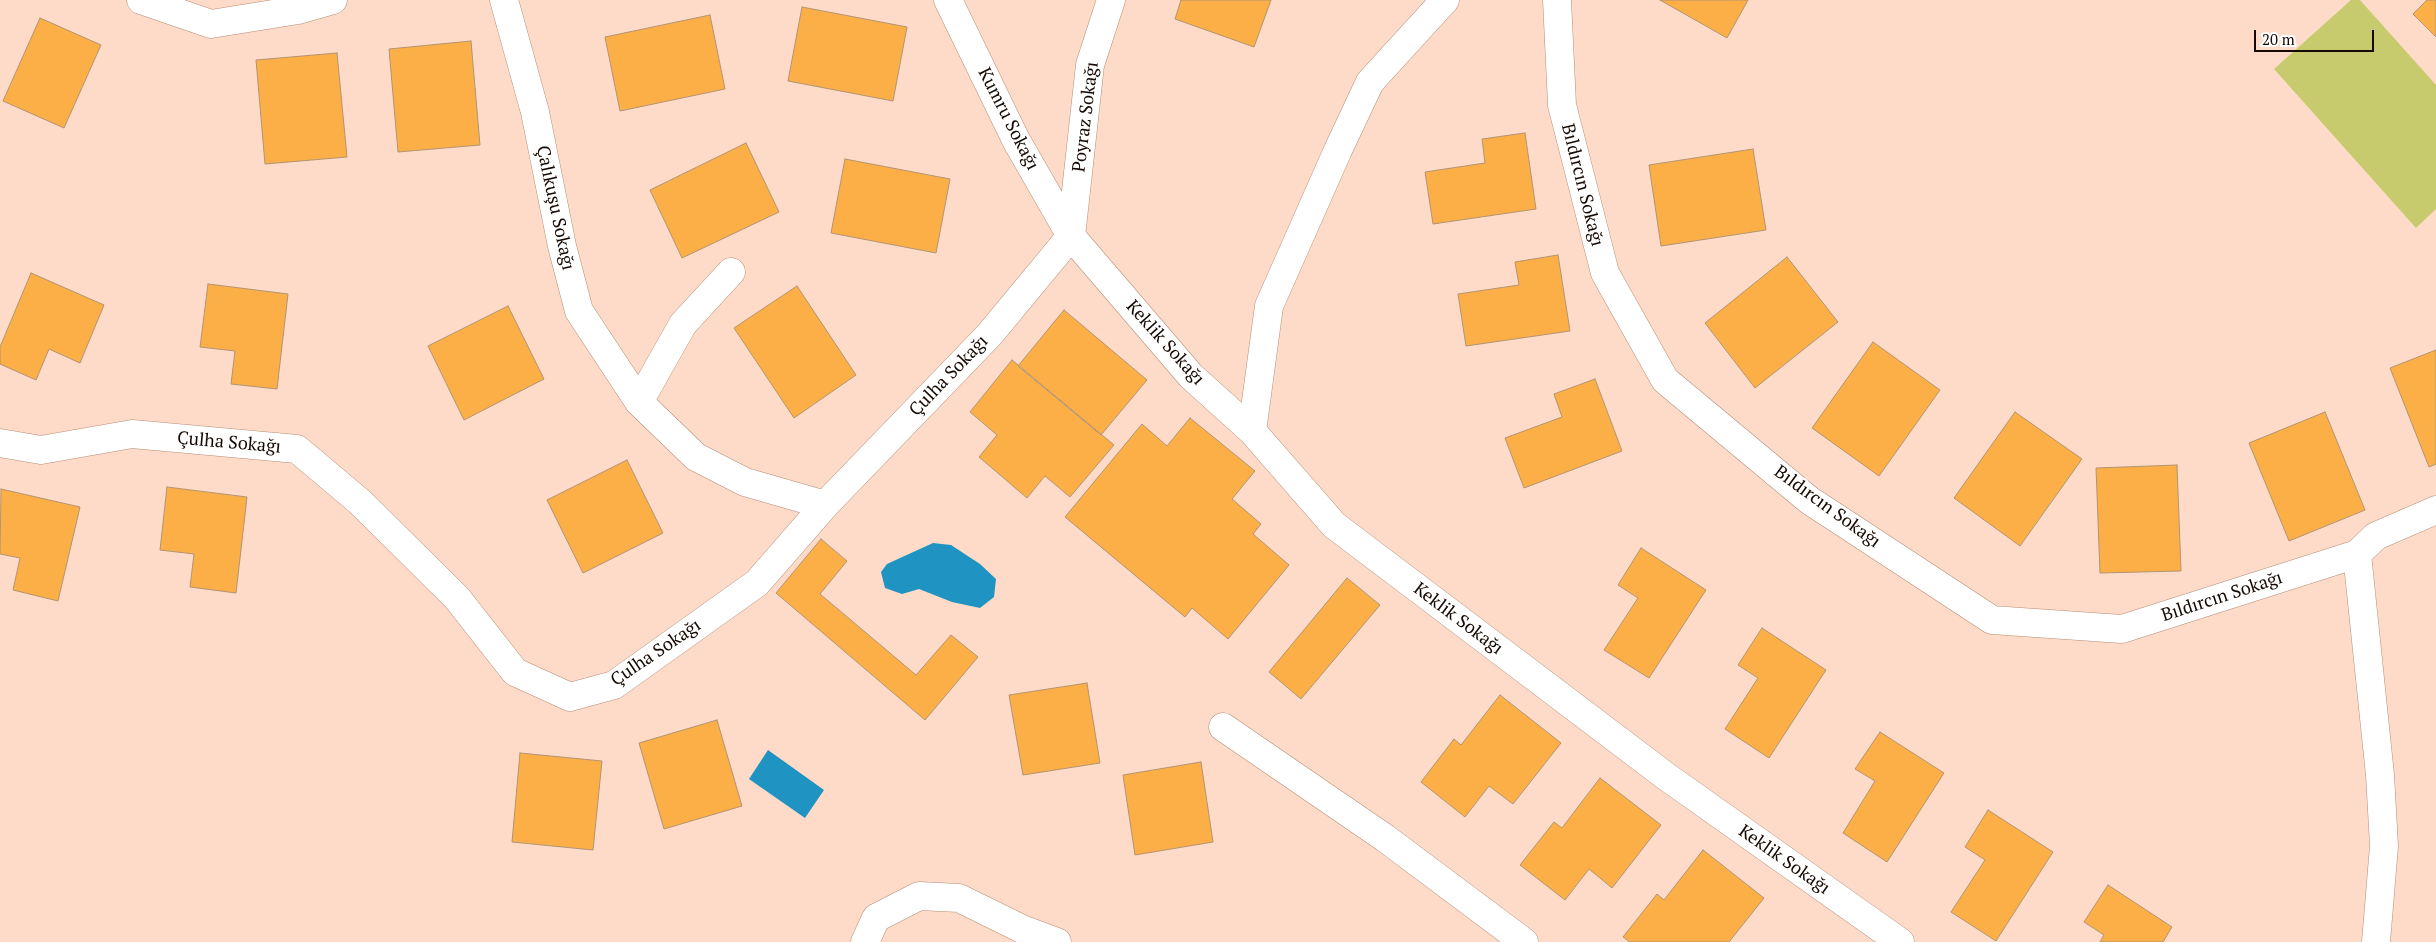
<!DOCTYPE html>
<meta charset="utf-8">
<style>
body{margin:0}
#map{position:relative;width:2436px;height:942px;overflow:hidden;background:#fedbc8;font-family:"PT Serif",serif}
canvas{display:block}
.scale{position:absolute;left:2254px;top:30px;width:120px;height:22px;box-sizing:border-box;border:2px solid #170903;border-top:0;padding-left:6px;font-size:15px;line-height:18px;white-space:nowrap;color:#170903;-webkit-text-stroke:4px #fff;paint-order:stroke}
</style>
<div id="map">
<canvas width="2436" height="942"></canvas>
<div class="scale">20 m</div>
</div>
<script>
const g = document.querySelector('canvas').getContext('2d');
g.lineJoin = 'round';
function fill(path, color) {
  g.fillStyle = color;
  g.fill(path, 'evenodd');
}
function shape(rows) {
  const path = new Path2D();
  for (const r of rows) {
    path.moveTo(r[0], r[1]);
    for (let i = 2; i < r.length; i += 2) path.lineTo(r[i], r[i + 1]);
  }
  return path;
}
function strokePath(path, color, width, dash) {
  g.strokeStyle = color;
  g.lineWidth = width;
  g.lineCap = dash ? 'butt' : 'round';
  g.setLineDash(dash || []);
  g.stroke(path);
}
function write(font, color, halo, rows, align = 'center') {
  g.font = font + ' "PT Serif",serif';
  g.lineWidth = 4.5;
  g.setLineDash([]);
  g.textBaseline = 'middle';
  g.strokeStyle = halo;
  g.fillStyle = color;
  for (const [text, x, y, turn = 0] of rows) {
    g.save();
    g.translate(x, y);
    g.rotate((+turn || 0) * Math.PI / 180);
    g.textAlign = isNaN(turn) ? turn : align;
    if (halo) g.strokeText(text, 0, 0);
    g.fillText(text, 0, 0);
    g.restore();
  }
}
const green = shape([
 [2351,0,2360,0,2436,85,2436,209,2416,228,2274,69]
]);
const water = shape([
 [933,543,951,545,980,564,996,579,994,597,980,608,952,602,919,589,902,594,885,588,881,572,887,564],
 [768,750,824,790,805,818,749,779]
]);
const building = shape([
 [1181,0,1271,0,1254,47,1175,19,1181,0],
 [1660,0,1748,0,1727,38,1660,0],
 [2427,0,2436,0,2436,37,2413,14,2427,0],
 [802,7,907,27,893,101,788,81,802,7],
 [710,15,725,89,620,111,605,37,710,15],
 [40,18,101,45,64,128,3,101,40,18],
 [471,41,480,145,398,152,389,49,471,41],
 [337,53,347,157,265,164,256,60,337,53],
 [1525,133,1536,209,1433,224,1425,172,1485,163,1482,139,1525,133],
 [746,143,779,212,682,258,650,190,746,143],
 [1753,149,1766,230,1661,246,1649,165,1753,149],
 [845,159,950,179,936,253,831,233,845,159],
 [1558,255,1570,331,1466,346,1458,294,1519,285,1515,262,1558,255],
 [1787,257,1838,322,1755,388,1705,323,1787,257],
 [31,273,104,305,80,363,49,349,36,380,0,364,0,347,31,273],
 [208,284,288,294,277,389,231,384,235,351,200,347,208,284],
 [797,286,856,375,794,418,734,328,797,286],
 [508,306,544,379,464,420,428,346,508,306],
 [1064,310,1147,380,1101,435,1018,366,1064,310],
 [1873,342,1940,390,1879,476,1812,428,1873,342],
 [2436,350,2436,464,2429,467,2390,368,2436,350],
 [1012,360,1114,445,1070,497,1045,476,1027,498,979,457,997,435,970,412,1012,360],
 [1595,379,1622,451,1524,488,1505,438,1562,417,1554,394,1595,379],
 [2015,412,2082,459,2020,546,1954,498,2015,412],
 [2325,412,2365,510,2289,541,2249,443,2325,412],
 [1190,418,1255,471,1232,499,1261,524,1253,534,1289,565,1228,639,1192,608,1185,617,1065,517,1142,424,1167,446,1190,418],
 [627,460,663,533,583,573,547,500,627,460],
 [2177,465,2181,571,2100,573,2096,468,2177,465],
 [167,487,247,497,236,593,190,587,194,554,160,550,167,487],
 [1,489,80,507,58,601,13,590,20,558,0,554,1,489],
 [821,539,847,561,820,594,916,675,951,635,978,657,925,720,776,593,821,539],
 [1641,548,1706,590,1649,678,1604,650,1638,598,1618,585,1641,548],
 [1347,578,1380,605,1301,699,1269,672,1347,578],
 [1762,628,1826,670,1769,758,1725,729,1758,678,1738,665,1762,628],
 [1087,683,1100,763,1023,775,1009,695,1087,683],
 [1500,695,1561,743,1513,804,1489,786,1465,817,1421,782,1454,739,1461,745,1500,695],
 [717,720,742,806,664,829,639,743,717,720],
 [1880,732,1944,773,1887,862,1843,833,1875,781,1855,769,1880,732],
 [520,753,602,761,593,850,512,842,520,753],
 [1201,762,1213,842,1135,855,1123,775,1201,762],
 [1600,778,1661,825,1612,888,1589,869,1565,900,1520,865,1554,822,1562,828,1600,778],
 [1988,810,2053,852,1996,941,1951,912,1985,860,1965,847,1988,810],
 [1703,850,1764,898,1729,942,1630,942,1623,937,1657,894,1664,900,1703,850],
 [2108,885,2172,927,2163,942,2100,942,2104,935,2084,922,2108,885]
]);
const minor = shape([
 [141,0,211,24,298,10,333,0],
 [504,0,535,112,562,246,579,311,639,402,696,457,745,482,825,505],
 [948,0,1016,140,1071,236,1191,376,1252,431,1334,525,1667,777,1900,942],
 [1557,0,1562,105,1605,273,1665,380,1809,500,1992,620,2122,629,2357,554],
 [1071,236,1090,65,1111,0],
 [639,402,683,324,731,272],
 [1252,431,1269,306,1338,150,1370,82,1445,0],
 [0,443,41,450,132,434,297,449,360,502,457,598,515,672,570,697,614,685,757,583,825,505,990,334,1071,236],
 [1223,727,1385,838,1524,942],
 [865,942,876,918,919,896,959,898,1022,929,1057,942],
 [2376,942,2384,846,2380,775,2357,554,2376,536,2436,510]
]);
const streetNames = [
 ["Poyraz Sokağı",1086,117,-83],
 ["Kumru Sokağı",1008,119,63],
 ["Bıldırcın Sokağı",1582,185,76],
 ["Çalıkuşu Sokağı",555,208,78],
 ["Keklik Sokağı",1165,343,48],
 ["Çulha Sokağı",949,376,-46],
 ["Çulha Sokağı",229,443,5],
 ["Bıldırcın Sokağı",1827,507,36],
 ["Bıldırcın Sokağı",2222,597,-18],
 ["Keklik Sokağı",1458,619,37],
 ["Çulha Sokağı",656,653,-34],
 ["Keklik Sokağı",1784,860,35]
];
fill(green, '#c7cb6e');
fill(water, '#1f93c1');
fill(building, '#fcaf47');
strokePath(building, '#b29472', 1);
strokePath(minor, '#b58d76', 29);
strokePath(minor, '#fff', 28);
write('18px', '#170903', '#fff', streetNames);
</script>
